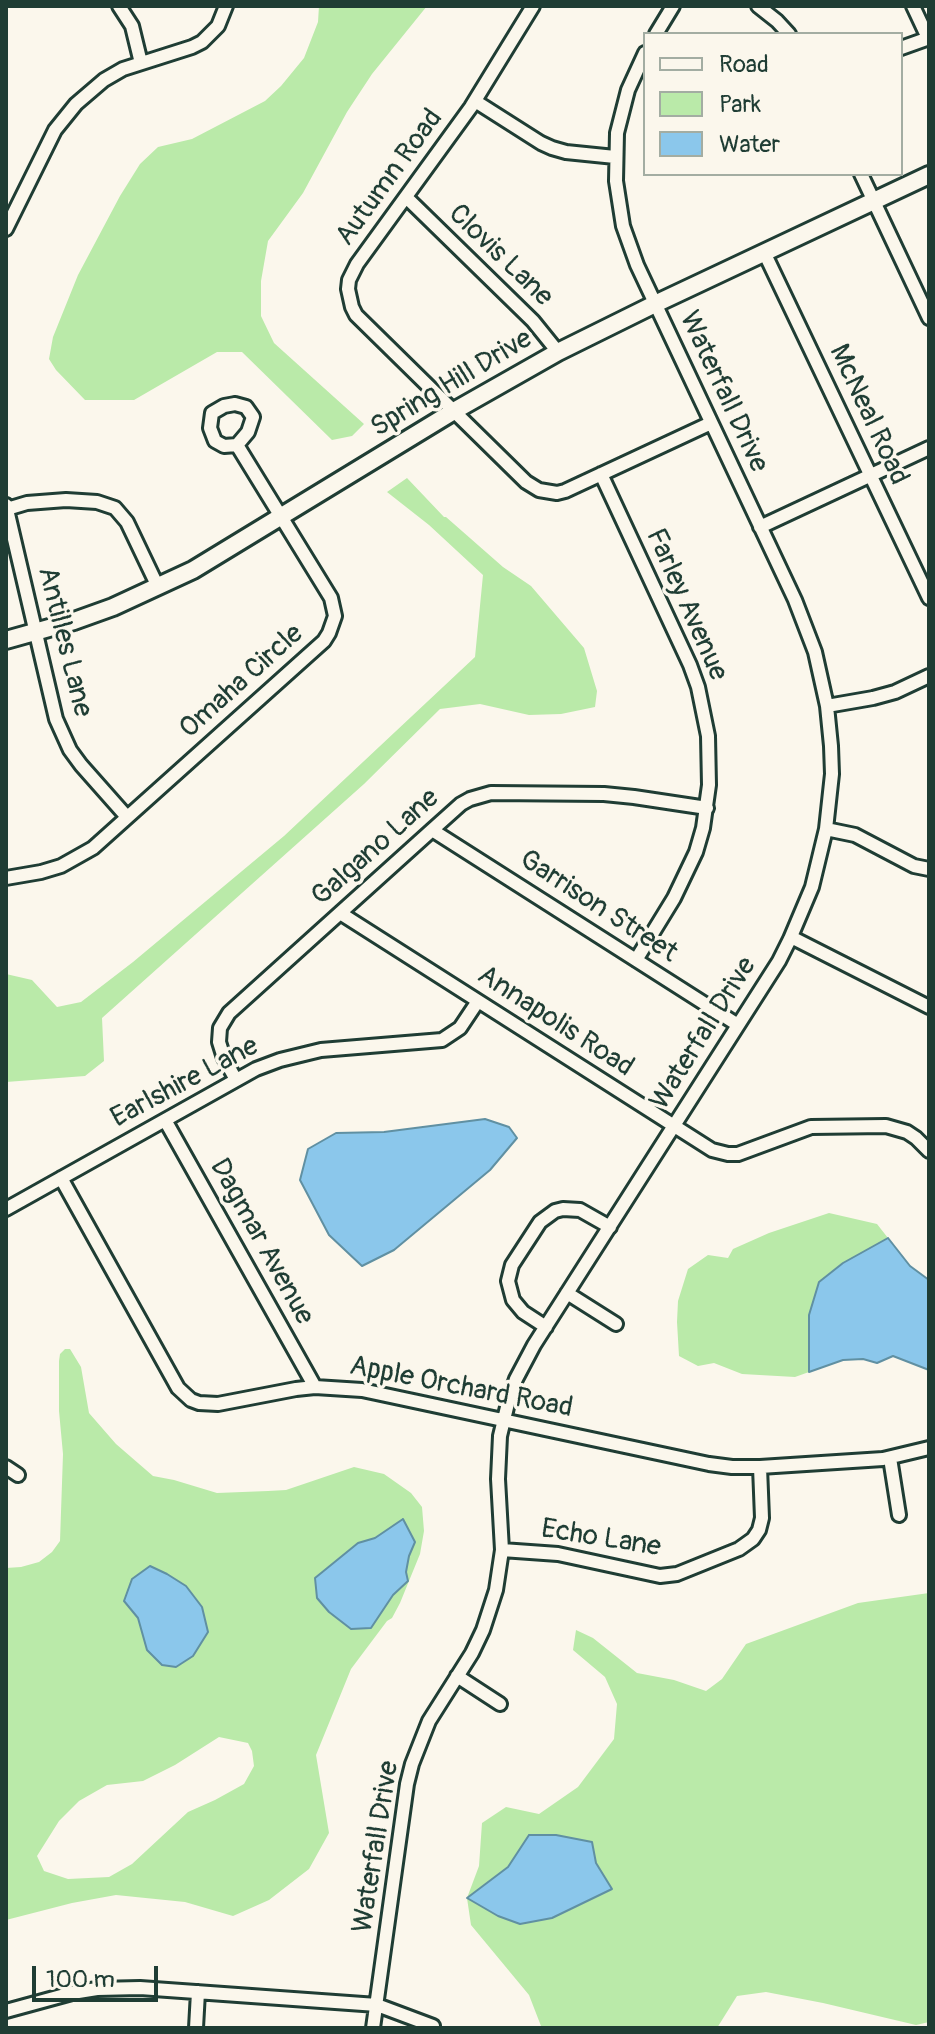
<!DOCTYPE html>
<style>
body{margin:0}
#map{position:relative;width:935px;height:2034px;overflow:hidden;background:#fbf7ec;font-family:Pangolin,sans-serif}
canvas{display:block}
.frame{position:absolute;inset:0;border:8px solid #1f3d34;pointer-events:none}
.legend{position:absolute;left:643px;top:32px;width:260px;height:144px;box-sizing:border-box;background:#fbf7ec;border:2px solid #a3ada2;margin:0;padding:10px 14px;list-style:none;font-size:24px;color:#1f3d34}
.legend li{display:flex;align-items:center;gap:16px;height:40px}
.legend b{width:40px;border:2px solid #a3ada2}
.scale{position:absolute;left:32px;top:1966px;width:126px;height:36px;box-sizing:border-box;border:4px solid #1f3d34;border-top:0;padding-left:10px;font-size:24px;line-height:28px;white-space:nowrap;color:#1f3d34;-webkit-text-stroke:6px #fbf7ec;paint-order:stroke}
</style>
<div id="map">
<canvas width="935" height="2034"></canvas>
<div class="frame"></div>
<ul class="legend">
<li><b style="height:10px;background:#fbf7ec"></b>Road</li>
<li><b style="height:22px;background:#baeaa9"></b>Park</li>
<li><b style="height:22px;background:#8bc7eb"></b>Water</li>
</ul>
<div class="scale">100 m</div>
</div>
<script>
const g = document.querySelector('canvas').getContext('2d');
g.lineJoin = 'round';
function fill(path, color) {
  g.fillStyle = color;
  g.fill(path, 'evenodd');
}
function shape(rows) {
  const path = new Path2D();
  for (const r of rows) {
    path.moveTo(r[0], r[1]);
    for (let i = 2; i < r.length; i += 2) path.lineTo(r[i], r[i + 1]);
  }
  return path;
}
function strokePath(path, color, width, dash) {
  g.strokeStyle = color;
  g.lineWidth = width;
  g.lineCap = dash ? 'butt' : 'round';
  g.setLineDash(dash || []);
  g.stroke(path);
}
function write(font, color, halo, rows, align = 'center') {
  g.font = font + ' Pangolin,sans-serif';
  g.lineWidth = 7;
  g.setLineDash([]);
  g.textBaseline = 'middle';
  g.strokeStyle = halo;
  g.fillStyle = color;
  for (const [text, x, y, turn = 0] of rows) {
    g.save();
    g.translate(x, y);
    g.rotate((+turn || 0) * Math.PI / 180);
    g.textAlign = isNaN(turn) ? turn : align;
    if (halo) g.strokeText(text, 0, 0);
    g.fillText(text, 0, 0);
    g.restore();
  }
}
const green = shape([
 [319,6,427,6,372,74,347,112,303,193,268,241,261,281,261,316,274,343,364,424,352,436,332,440,242,352,217,352,134,400,85,400,56,370,49,359,53,337,78,275,120,196,140,164,158,147,192,139,265,101,281,86,304,58,318,22],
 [407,478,444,517,446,517,503,567,531,586,584,648,597,691,595,707,561,714,529,715,480,704,440,709,364,784,102,1018,104,1061,85,1076,6,1082,6,974,32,980,57,1007,81,1002,133,962,284,836,475,657,483,575,429,525,387,492],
 [829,1213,877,1224,888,1238,843,1263,819,1282,809,1315,809,1372,795,1377,742,1374,714,1363,698,1366,679,1356,677,1322,678,1301,688,1269,708,1255,728,1258,733,1249,769,1233],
 [65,1349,70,1349,81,1367,89,1413,116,1444,153,1476,174,1480,217,1493,268,1491,286,1490,354,1467,384,1474,411,1493,422,1507,424,1531,420,1554,400,1603,392,1618,387,1621,351,1669,316,1755,329,1833,309,1869,269,1900,233,1916,185,1902,116,1895,72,1903,6,1920,6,1568,21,1567,39,1562,52,1552,60,1541,63,1454,59,1411,59,1361,60,1354],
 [402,1520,415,1542,409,1556,406,1572,408,1581,393,1595,371,1628,315,1578,358,1543,375,1538],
 [138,1617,208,1632,193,1656,176,1667,147,1650],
 [219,1737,248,1743,252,1751,254,1766,244,1784,215,1800,188,1812,132,1864,109,1877,68,1879,44,1871,37,1856,59,1821,79,1801,107,1785,143,1781,175,1765],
 [929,1593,929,2022,916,2025,823,2003,766,1992,737,1996,717,2028,540,2028,541,2026,529,1995,471,1925,467,1898,479,1866,482,1823,506,1807,539,1814,578,1787,614,1739,617,1704,605,1677,573,1650,576,1630,593,1638,637,1673,674,1680,706,1691,722,1679,746,1644,858,1603],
 [592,1843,596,1863,611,1889,467,1898,508,1867]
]);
const water = shape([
 [485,1119,509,1127,517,1138,490,1170,394,1250,362,1266,329,1235,300,1180,308,1149,336,1133,384,1132,485,1119],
 [888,1238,910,1266,929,1280,929,1370,893,1356,877,1363,863,1359,843,1360,809,1372,809,1315,819,1282,843,1263,888,1238],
 [403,1519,415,1542,409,1556,406,1572,408,1581,393,1595,371,1628,351,1629,329,1612,317,1598,315,1578,358,1543,375,1538,403,1519],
 [150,1566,167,1574,186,1586,202,1607,208,1632,193,1656,176,1667,162,1665,147,1650,138,1618,124,1601,132,1579,150,1566],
 [529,1835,556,1835,592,1842,596,1863,612,1889,552,1918,520,1924,498,1916,467,1898,508,1867,529,1835]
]);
const minor = shape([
 [119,6,132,26,141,63],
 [533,6,471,107,357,264,349,280,348,289,352,307,356,315,526,482,539,490,557,493,565,491,711,423],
 [758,6,777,21,789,34],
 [913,6,928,38],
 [656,34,673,6],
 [901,48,929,38],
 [475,101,541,143,552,148,566,152,615,157],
 [861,174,929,318],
 [406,197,533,321,558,352],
 [6,229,55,130,76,104,104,80,123,69,192,47,202,42,218,26,226,6],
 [764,252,929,598],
 [235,404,246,407,253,417,248,432,237,445,224,446,215,441,210,428,212,413,224,406,235,404],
 [601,474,690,665,698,687,708,736,709,785,703,828,696,852,674,898,636,960],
 [6,505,56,719,70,750,81,765,127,817],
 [7,509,27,503,66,500,97,502,115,508,127,522,158,587],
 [760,527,929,448],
 [827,706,873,698,895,692,929,676],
 [826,829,855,835,914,866,929,869],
 [432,830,738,1025],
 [6,878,41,872,61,866,93,848,324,641,329,633,335,616,331,598,237,445],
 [340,913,712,1150,728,1154,738,1154,811,1127,886,1126,907,1132,916,1138,929,1151],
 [791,937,929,1007],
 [236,1080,224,1058,219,1042,220,1028,229,1013,432,830,461,804,470,799,491,793,604,794,634,797,707,808],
 [165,1120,315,1387],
 [61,1178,178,1388,191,1400,199,1403,218,1404,296,1389,315,1387,362,1390,709,1464,732,1467,760,1467,883,1459,929,1448],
 [6,1209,256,1069,280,1060,321,1050,442,1040,460,1028,478,1001],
 [567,1293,616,1324],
 [546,1327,523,1312,513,1300,508,1281,512,1265,540,1222,555,1211,563,1209,580,1210,610,1227],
 [890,1458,899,1515],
 [6,1467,18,1475],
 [502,1550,558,1554,660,1576,677,1574,739,1549,753,1539,759,1530,762,1518,760,1467],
 [457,1676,500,1704],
 [6,2011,72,1993,97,1989,140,1988,377,2005,433,2026],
 [196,2028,198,1992],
 [373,2028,407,1784,412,1764,429,1721,472,1653,483,1630,496,1590,502,1550,498,1479,500,1436,509,1399,516,1379,534,1345,779,961,790,939,812,887,826,829,832,774,831,746,827,706,815,652,795,600,637,265,623,226,616,181,617,133,628,90,645,53]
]);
const major = shape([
 [6,640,74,621,113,607,193,570,454,411,558,352,655,304,929,175]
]);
const streetNames = [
 ["Autumn Road",390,178,-54],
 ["Clovis Lane",500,256,44],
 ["Spring Hill Drive",452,384,-31],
 ["Waterfall Drive",723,392,65],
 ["McNeal Road",868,415,65],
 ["Farley Avenue",686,605,66],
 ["Antilles Lane",64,642,76],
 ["Omaha Circle",242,682,-42],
 ["Galgano Lane",376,848,-42],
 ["Garrison Street",598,907,33],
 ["Annapolis Road",555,1022,33],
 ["Waterfall Drive",704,1034,-58],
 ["Earlshire Lane",185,1083,-28],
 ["Dagmar Avenue",261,1242,61],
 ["Apple Orchard Road",461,1388,11],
 ["Echo Lane",601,1539,9],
 ["Waterfall Drive",377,1847,-81]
];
fill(green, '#baeaa9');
fill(water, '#8bc7eb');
strokePath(water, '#6090a2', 2);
strokePath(minor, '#1f3d34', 18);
strokePath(major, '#1f3d34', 22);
strokePath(minor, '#fbf7ec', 12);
strokePath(major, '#fbf7ec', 16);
write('28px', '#1f3d34', '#fbf7ec', streetNames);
</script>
